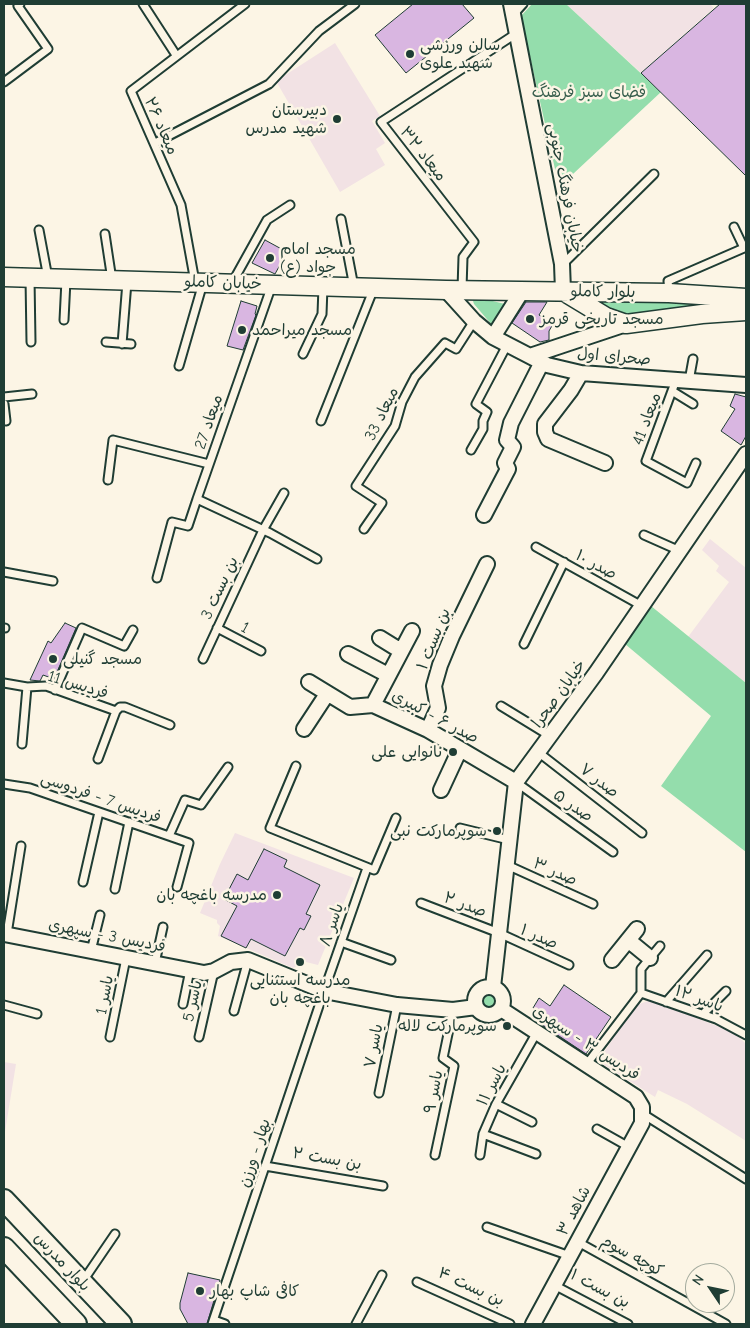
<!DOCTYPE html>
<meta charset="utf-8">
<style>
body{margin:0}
#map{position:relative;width:750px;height:1328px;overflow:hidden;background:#fcf5e5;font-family:"Comic Neue",sans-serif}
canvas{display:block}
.frame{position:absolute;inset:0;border:5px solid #1f3d34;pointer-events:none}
.north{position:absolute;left:685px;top:1263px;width:50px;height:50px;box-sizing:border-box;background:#fcf5e5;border:1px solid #a4ab9e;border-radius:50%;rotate:304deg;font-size:14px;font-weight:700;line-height:20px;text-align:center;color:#1f3d34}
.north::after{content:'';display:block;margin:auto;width:18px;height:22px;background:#1f3d34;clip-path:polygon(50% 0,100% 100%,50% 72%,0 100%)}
</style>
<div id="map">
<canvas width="750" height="1328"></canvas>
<div class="frame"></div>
<div class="north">N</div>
</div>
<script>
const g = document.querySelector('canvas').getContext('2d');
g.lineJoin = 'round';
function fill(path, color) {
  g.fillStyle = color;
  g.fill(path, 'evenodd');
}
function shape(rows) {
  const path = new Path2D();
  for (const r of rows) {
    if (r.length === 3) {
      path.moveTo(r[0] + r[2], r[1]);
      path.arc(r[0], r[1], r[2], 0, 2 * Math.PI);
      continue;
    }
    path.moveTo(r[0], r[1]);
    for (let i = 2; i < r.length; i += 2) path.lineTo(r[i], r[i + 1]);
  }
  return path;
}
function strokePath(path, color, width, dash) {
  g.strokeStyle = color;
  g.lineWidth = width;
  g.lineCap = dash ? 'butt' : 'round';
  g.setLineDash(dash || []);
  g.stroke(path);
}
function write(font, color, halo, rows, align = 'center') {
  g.font = font + ' "Comic Neue","Playpen Sans Arabic",sans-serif';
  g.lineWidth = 5;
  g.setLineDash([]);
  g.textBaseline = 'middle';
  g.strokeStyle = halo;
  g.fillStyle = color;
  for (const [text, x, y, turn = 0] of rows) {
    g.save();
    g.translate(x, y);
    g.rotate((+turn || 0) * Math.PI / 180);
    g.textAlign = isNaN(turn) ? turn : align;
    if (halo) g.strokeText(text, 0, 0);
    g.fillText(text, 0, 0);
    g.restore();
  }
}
const built = shape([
 [566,4,710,4,714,8,641,73],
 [335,43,380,116,372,121,385,143,376,149,385,165,340,192,276,81],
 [710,539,746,568,746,683,688,637,729,582,716,571,719,566,702,550],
 [235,833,354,878,318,965,306,962,293,968,218,936,220,926,217,923,217,920,200,913,220,864],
 [651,1000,735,1033,746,1044,746,1141,687,1104,658,1090,655,1097,598,1061,636,1005],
 [4,1062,16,1064,4,1138]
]);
const green = shape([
 [532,4,566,4,661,92,559,187,521,16],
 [476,297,505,304,492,325,474,304,473,301],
 [623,298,746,304,622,318,599,301],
 [651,606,746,683,746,852,661,786,711,716,625,644],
 [489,1001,10]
]);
const building = shape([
 [413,4,462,4,474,18,406,73,375,35,413,4],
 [720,4,746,4,746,176,641,73,720,4],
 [265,240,287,252,275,274,252,263,265,240],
 [241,301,257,306,255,314,256,315,243,350,227,346,241,301],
 [526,302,547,302,539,315,553,324,549,331,549,340,540,342,512,323,526,302],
 [735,394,746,397,746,436,741,445,721,431,735,409,730,406,735,394],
 [65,623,76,628,54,679,43,675,40,681,30,680,48,641,51,643,65,623],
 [264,849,287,860,284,867,320,885,306,914,311,916,304,930,300,928,285,956,251,939,246,948,221,936,237,906,224,899,237,874,248,880,264,849],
 [564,985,611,1017,586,1054,538,1022,543,1015,533,1008,539,998,550,1006,564,985],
 [188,1273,220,1280,207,1324,188,1324,180,1309,180,1303,188,1273]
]);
const service = shape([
 [143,4,176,55],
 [513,15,523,4],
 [4,82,48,49,18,6,20,4],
 [155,143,269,84,319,31,355,4],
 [341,219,354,287],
 [39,230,48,278],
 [105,234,112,280],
 [563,264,654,174],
 [30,278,31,342],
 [195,282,181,205,131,91,245,4],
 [232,283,267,220,290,205],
 [272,285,197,499,270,533,317,559],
 [462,289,463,257,474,242,381,122,517,33],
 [669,292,668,281,744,248,734,227],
 [64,320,66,280],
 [106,342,131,344],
 [122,344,127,282],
 [303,354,322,314,323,287],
 [179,366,203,283],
 [676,380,646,461,687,483,696,463],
 [689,381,693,359],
 [672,391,693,404],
 [4,397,32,394],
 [4,404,6,421],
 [321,421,374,288],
 [471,450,483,429,483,421,487,412,476,404,507,345],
 [108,480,113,440,209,464],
 [364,529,382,503,356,486,395,426,402,402,415,377,445,343,456,349,474,321],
 [644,535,680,551],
 [536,547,642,606],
 [4,572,53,581],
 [157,578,172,522,188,526,197,499],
 [4,628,5,628],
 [217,628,261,651],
 [524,644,564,562],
 [203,659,263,530,284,493],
 [4,683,27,687,46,686,116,711,120,707,125,707,170,725],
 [55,690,82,628,124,646,133,630],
 [501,706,550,736],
 [22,744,27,687],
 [538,752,642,833],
 [98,759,116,711],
 [296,766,270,828,374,870,396,818],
 [516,782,613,852],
 [4,784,30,788,189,843,177,887],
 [460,828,509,840],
 [169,836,185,800,201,805,228,767],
 [507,865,593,904],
 [83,882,99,812],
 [115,889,129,822],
 [421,903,499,933,569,965],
 [7,934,21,846],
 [341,942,391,960],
 [91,951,100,915],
 [155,963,163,927],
 [641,993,641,969,660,946],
 [666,1002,707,955],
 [183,1004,190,970],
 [4,1005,37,1014],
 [234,1011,248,960],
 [703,1014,726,991],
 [110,1037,126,958],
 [199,1037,214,971],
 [586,1065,641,993,716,1019,746,1035],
 [379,1093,397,1005],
 [496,1104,532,1122],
 [643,1114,746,1179],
 [597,1129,629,1147],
 [483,1134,536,1154],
 [435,1155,454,1066,443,1058,453,1010],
 [480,1155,483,1134,496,1104,537,1032],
 [265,1166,383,1186],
 [487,1227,570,1256],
 [578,1242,726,1324],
 [83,1281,115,1234],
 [417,1282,510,1324],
 [554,1285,628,1324],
 [214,1320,225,1324],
 [212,1324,324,991,367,868],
 [356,1324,382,1275]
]);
const minor = shape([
 [511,4,562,264,563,291],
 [446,290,474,321,493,337,547,365,581,373,746,385],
 [493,337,522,291],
 [530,356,626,324],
 [581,373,571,390,545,424,545,432,548,439,605,463],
 [484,515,508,469,505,463,513,447,507,440,511,423,542,362],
 [380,638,401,651],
 [348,654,388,675],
 [309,682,350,707,373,705,428,730,516,782],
 [373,705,412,631],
 [304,729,327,694],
 [428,730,438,708,434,686,440,665,452,636,487,564],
 [441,790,460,749],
 [4,934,204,973,214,971,231,962,248,960,324,991,397,1005,453,1010,476,1007],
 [628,940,650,958],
 [612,960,637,929],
 [489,1001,14],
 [493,987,516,782,596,673,746,454],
 [501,1009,636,1097,642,1107,642,1123,533,1324]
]);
const tertiary = shape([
 [4,277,446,290,669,293,746,298],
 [563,291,606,317,626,324,702,314,746,311]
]);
const secondary = shape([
 [4,1200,121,1324],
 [4,1248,76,1324]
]);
const markers = [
 [410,54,5,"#1f3d34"],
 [337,119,5,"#1f3d34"],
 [270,258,5,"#1f3d34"],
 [530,319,5,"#1f3d34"],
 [242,330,5,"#1f3d34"],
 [53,659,5,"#1f3d34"],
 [453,752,5,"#1f3d34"],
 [497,831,5,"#1f3d34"],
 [277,895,5,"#1f3d34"],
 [300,962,5,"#1f3d34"],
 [507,1026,5,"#1f3d34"],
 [200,1291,5,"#1f3d34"]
];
const poiNames = [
 ["سالن ورزشی",420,45],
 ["شهید علوی",420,63],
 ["دبیرستان",327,110,"right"],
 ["شهید مدرس",327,128,"right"],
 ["مسجد امام",280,249],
 ["جواد (ع)",280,267],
 ["مسجد تاریخی قرمز",540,319],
 ["مسجد میراحمد",252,330],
 ["مسجد گنیلی",63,659],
 ["نانوایی علی",443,752,"right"],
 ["سوپرمارکت نبی",487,831,"right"],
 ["مدرسه باغچه بان",267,895,"right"],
 ["مدرسه استثنایی",300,980,"center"],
 ["باغچه بان",300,998,"center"],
 ["سوپرمارکت لاله",497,1026,"right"],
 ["کافی شاپ بهار",210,1291]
];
const parkNames = [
 ["فضای سبز فرهنگ",589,92]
];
const streetNames = [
 ["میعاد ۲۶",161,126,66],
 ["میعاد ۳۲",423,154,52],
 ["خیابان فرهنگ جنوبی",565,188,79],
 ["خیابان کاملو",223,283,2],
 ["بلوار کاملو",603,292,1],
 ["صحرای اول",614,357,5],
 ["میعاد 33",382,414,-64],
 ["میعاد 41",647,419,-69],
 ["میعاد 27",209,422,-71],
 ["صدر ۱۰",596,565,29],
 ["بن بست 3",220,588,-65],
 ["1",245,628,28],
 ["بن بست ۱",434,639,-68],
 ["فردیس 11",78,685,17],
 ["خیابان صحرا",559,694,-54],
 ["صدر ۶ - کبیری",435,717,28],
 ["صدر ۷",599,781,38],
 ["فردیس 7 - فردوسی",101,798,19],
 ["صدر ۵",573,806,35],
 ["صدر ۳",555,872,24],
 ["صدر ۲",465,905,21],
 ["یاسر ۸",332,925,-71],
 ["فردیس 3 - سپهری",107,936,11],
 ["صدر ۱",539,937,24],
 ["یاسر 1",105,995,-79],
 ["یاسر ۱۲",699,999,20],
 ["یاسر 5",193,1001,-77],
 ["فردیس ۳ - سپهری",586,1043,33],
 ["یاسر ۷",374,1046,-79],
 ["یاسر ۱۱",492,1085,-62],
 ["یاسر ۹",434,1092,-79],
 ["بهار - ورزن",255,1153,-72],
 ["بن بست ۲",327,1159,10],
 ["شاهد ۳",574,1211,-62],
 ["کوچه سوم",632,1256,29],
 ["بلوار مدرس",62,1262,47],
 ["بن بست ۴",471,1287,25],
 ["بن بست ۱",600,1289,28]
];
fill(built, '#f2e2e4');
fill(green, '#94ddac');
fill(building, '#d9b6e1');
strokePath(building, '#1f3d34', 1);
strokePath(service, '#1f3d34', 11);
strokePath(minor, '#1f3d34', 18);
strokePath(tertiary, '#1f3d34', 21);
strokePath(secondary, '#1f3d34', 24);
strokePath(service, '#fcf5e5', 7);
strokePath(minor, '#fcf5e5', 14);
strokePath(tertiary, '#fcf5e5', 18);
strokePath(secondary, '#fcf5e5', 20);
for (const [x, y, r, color] of markers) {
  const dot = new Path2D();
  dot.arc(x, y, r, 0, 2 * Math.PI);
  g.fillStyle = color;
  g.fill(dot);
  strokePath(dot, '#fcf5e5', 2);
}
write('16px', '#1f3d34', '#fcf5e5', poiNames, 'left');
write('16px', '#365d4c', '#fcf5e5', parkNames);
write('16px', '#1f3d34', '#fcf5e5', streetNames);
</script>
